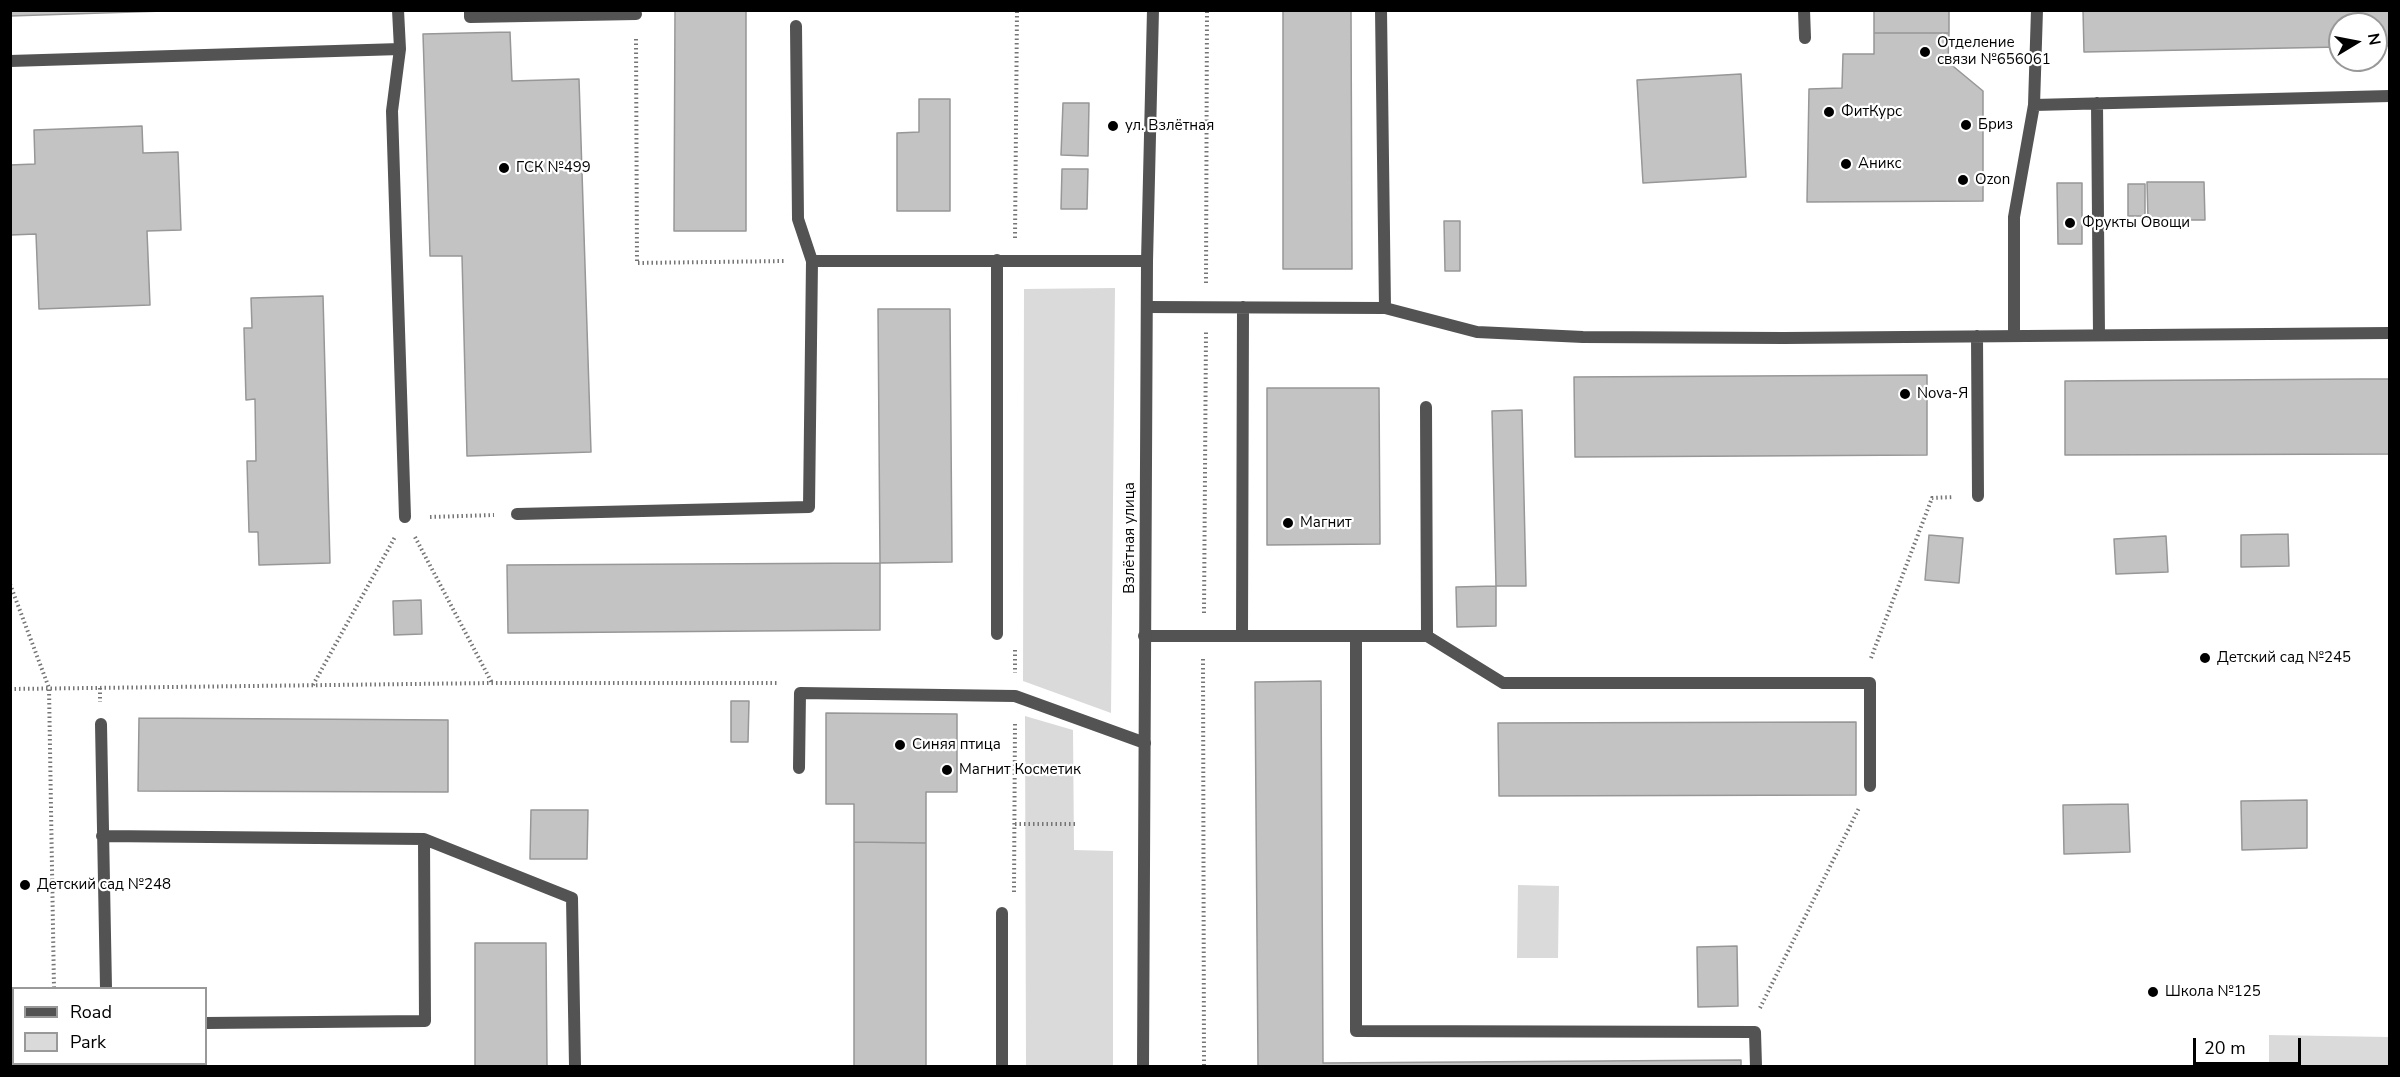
<!DOCTYPE html>
<meta charset="utf-8">
<style>
body{margin:0}
#map{position:relative;width:2400px;height:1077px;overflow:hidden;background:#fff;font-family:"Nunito Sans",sans-serif}
canvas{display:block}
.frame{position:absolute;inset:0;border:12px solid #000;pointer-events:none}
.legend{position:absolute;left:12px;top:987px;width:195px;height:78px;box-sizing:border-box;background:#fff;border:2px solid #999;margin:0;padding:8px 10px;list-style:none;font-size:18px;color:#000}
.legend li{display:flex;align-items:center;gap:12px;height:30px}
.legend b{width:30px;border:2px solid #999}
.north{position:absolute;left:2328px;top:12px;width:60px;height:60px;box-sizing:border-box;background:#fff;border:2px solid #999;border-radius:50%;rotate:80deg;font-size:16px;font-weight:700;line-height:24px;text-align:center;color:#000}
.north::after{content:'';display:block;margin:auto;width:21px;height:27px;background:#000;clip-path:polygon(50% 0,100% 100%,50% 72%,0 100%)}
.scale{position:absolute;left:2193px;top:1038px;width:108px;height:27px;box-sizing:border-box;border:3px solid #000;border-top:0;padding-left:8px;font-size:18px;line-height:21px;white-space:nowrap;color:#000;-webkit-text-stroke:4px #fff;paint-order:stroke}
</style>
<div id="map">
<canvas width="2400" height="1077"></canvas>
<div class="frame"></div>
<ul class="legend">
<li><b style="height:8px;background:#535353"></b>Road</li>
<li><b style="height:16px;background:#dadada"></b>Park</li>
</ul>
<div class="north">N</div>
<div class="scale">20 m</div>
</div>
<script>
const g = document.querySelector('canvas').getContext('2d');
g.lineJoin = 'round';
function fill(path, color) {
  g.fillStyle = color;
  g.fill(path, 'evenodd');
}
function shape(rows) {
  const path = new Path2D();
  for (const r of rows) {
    path.moveTo(r[0], r[1]);
    for (let i = 2; i < r.length; i += 2) path.lineTo(r[i], r[i + 1]);
  }
  return path;
}
function strokePath(path, color, width, dash) {
  g.strokeStyle = color;
  g.lineWidth = width;
  g.lineCap = dash ? 'butt' : 'round';
  g.setLineDash(dash || []);
  g.stroke(path);
}
function write(font, color, halo, rows, align = 'center') {
  g.font = font + ' "Nunito Sans",sans-serif';
  g.lineWidth = 4.5;
  g.setLineDash([]);
  g.textBaseline = 'middle';
  g.strokeStyle = halo;
  g.fillStyle = color;
  for (const [text, x, y, turn = 0] of rows) {
    g.save();
    g.translate(x, y);
    g.rotate((+turn || 0) * Math.PI / 180);
    g.textAlign = isNaN(turn) ? turn : align;
    if (halo) g.strokeText(text, 0, 0);
    g.fillText(text, 0, 0);
    g.restore();
  }
}
const green = shape([
 [1115,288,1111,713,1023,681,1024,289],
 [1025,716,1073,730,1074,850,1113,851,1113,1066,1026,1066],
 [1518,885,1559,886,1558,958,1517,958],
 [2269,1035,2389,1037,2389,1066,2269,1066]
]);
const building = shape([
 [10,10,195,10,10,16,10,10],
 [675,10,746,10,746,231,674,231,675,10],
 [1283,10,1351,10,1352,269,1283,269,1283,10],
 [1874,10,1949,10,1949,33,1874,33,1874,10],
 [2083,10,2390,10,2390,46,2376,46,2376,24,2340,24,2340,47,2084,52,2083,10],
 [510,32,512,81,579,79,591,452,467,456,462,256,430,256,423,34,510,32],
 [1874,33,1949,33,1948,62,1983,91,1983,201,1807,202,1809,89,1842,88,1843,54,1874,54,1874,33],
 [1741,74,1746,177,1643,183,1637,80,1741,74],
 [919,99,950,99,950,211,897,211,897,133,919,132,919,99],
 [1063,103,1089,103,1088,156,1061,155,1063,103],
 [142,126,143,153,178,152,181,230,147,231,150,305,39,309,36,234,10,235,10,165,35,164,34,130,142,126],
 [1062,169,1088,169,1087,209,1061,209,1062,169],
 [2147,182,2204,182,2205,220,2148,220,2147,182],
 [2057,183,2082,183,2082,244,2058,244,2057,183],
 [2128,184,2145,184,2145,216,2128,216,2128,184],
 [1444,221,1460,221,1460,271,1445,271,1444,221],
 [323,296,330,563,259,565,258,532,249,532,247,461,256,461,255,399,246,400,244,328,252,328,251,298,323,296],
 [878,309,950,309,952,562,880,563,878,309],
 [1927,375,1927,455,1575,457,1574,377,1927,375],
 [2362,379,2390,379,2390,454,2065,455,2065,381,2362,379],
 [1267,388,1379,388,1380,544,1267,545,1267,388],
 [1522,410,1526,586,1496,586,1492,411,1522,410],
 [2288,534,2289,566,2241,567,2241,535,2288,534],
 [1929,535,1963,538,1959,583,1925,580,1929,535],
 [2166,536,2168,572,2116,574,2114,539,2166,536],
 [880,563,880,630,508,633,507,565,880,563],
 [1496,586,1496,626,1457,627,1456,587,1496,586],
 [421,600,422,634,394,635,393,601,421,600],
 [1321,681,1323,1063,1741,1060,1741,1066,1258,1066,1255,682,1321,681],
 [731,701,749,701,748,742,731,742,731,701],
 [826,713,957,714,957,792,926,792,926,843,854,842,854,804,826,804,826,713],
 [139,718,448,720,448,792,138,791,139,718],
 [1856,722,1856,795,1499,796,1498,723,1856,722],
 [2307,800,2307,848,2242,850,2241,801,2307,800],
 [2128,804,2130,852,2064,854,2063,805,2128,804],
 [531,810,588,810,587,859,530,859,531,810],
 [854,842,926,843,926,1066,854,1066,854,842],
 [475,943,546,943,547,1066,475,1066,475,943],
 [1737,946,1738,1006,1698,1007,1697,947,1737,946]
]);
const path = shape([
 [636,39,637,263,786,261],
 [1015,238,1017,10],
 [1206,283,1207,10],
 [430,517,494,515],
 [415,537,492,683],
 [10,584,49,688,54,988],
 [1204,613,1206,332],
 [1015,650,1015,673],
 [1871,658,1932,498,1954,497],
 [1203,659,1204,1066],
 [313,685,395,537],
 [100,688,100,702],
 [10,689,492,683,779,683],
 [1015,824,1076,824],
 [1014,892,1015,722],
 [1760,1008,1859,808],
 [55,1064,55,1066]
]);
const service = shape([
 [398,10,400,49,392,111,405,517],
 [470,10,470,17,636,14],
 [1381,10,1385,308],
 [1804,10,1805,38],
 [796,26,798,219,812,261],
 [10,61,400,49],
 [2097,103,2099,335],
 [2034,105,2390,96],
 [1147,307,1385,308,1477,332,1583,337,1784,338,2390,333],
 [1977,336,1978,496],
 [2014,336,2014,217,2034,105,2037,10],
 [1426,407,1427,636],
 [517,514,809,507,812,261,1147,261],
 [997,634,997,260],
 [1144,636,1427,636,1503,683,1870,683,1870,786],
 [1242,636,1243,307],
 [1356,636,1356,1031,1755,1032,1756,1066],
 [101,724,106,988],
 [799,768,800,693,1015,696,1145,743],
 [102,836,424,839],
 [1002,913,1002,1066],
 [206,1023,425,1021,424,839,572,898,575,1066],
 [107,1064,107,1066]
]);
const minor = shape([
 [1143,1066,1147,261,1153,10]
]);
const markers = [
 [1925,52,6,"#000"],
 [1829,112,6,"#000"],
 [1966,125,6,"#000"],
 [1113,126,6,"#000"],
 [1846,164,6,"#000"],
 [504,168,6,"#000"],
 [1963,180,6,"#000"],
 [2070,223,6,"#000"],
 [1905,394,6,"#000"],
 [1288,523,6,"#000"],
 [2205,658,6,"#000"],
 [900,745,6,"#000"],
 [947,770,6,"#000"],
 [25,885,6,"#000"],
 [2153,992,6,"#000"]
];
const poiNames = [
 ["Отделение",1937,43],
 ["связи №656061",1937,60],
 ["ФитКурс",1841,112],
 ["Бриз",1978,125],
 ["ул. Взлётная",1125,126],
 ["Аникс",1858,164],
 ["ГСК №499",516,168],
 ["Ozon",1975,180],
 ["Фрукты Овощи",2082,223],
 ["Nova-Я",1917,394],
 ["Магнит",1300,523],
 ["Детский сад №245",2217,658],
 ["Синяя птица",912,745],
 ["Магнит Косметик",959,770],
 ["Детский сад №248",37,885],
 ["Школа №125",2165,992]
];
const streetNames = [
 ["Взлётная улица",1130,538,-90]
];
fill(green, '#dadada');
fill(building, '#c3c3c3');
strokePath(building, '#979797', 1.5);
strokePath(path, '#757575', 4, [1.5, 3]);
strokePath(service, '#535353', 12);
strokePath(minor, '#535353', 12);
for (const [x, y, r, color] of markers) {
  const dot = new Path2D();
  dot.arc(x, y, r, 0, 2 * Math.PI);
  g.fillStyle = color;
  g.fill(dot);
  strokePath(dot, '#fff', 2);
}
write('15px', '#000', '#fff', poiNames, 'left');
write('15px', '#000', '#fff', streetNames);
</script>
